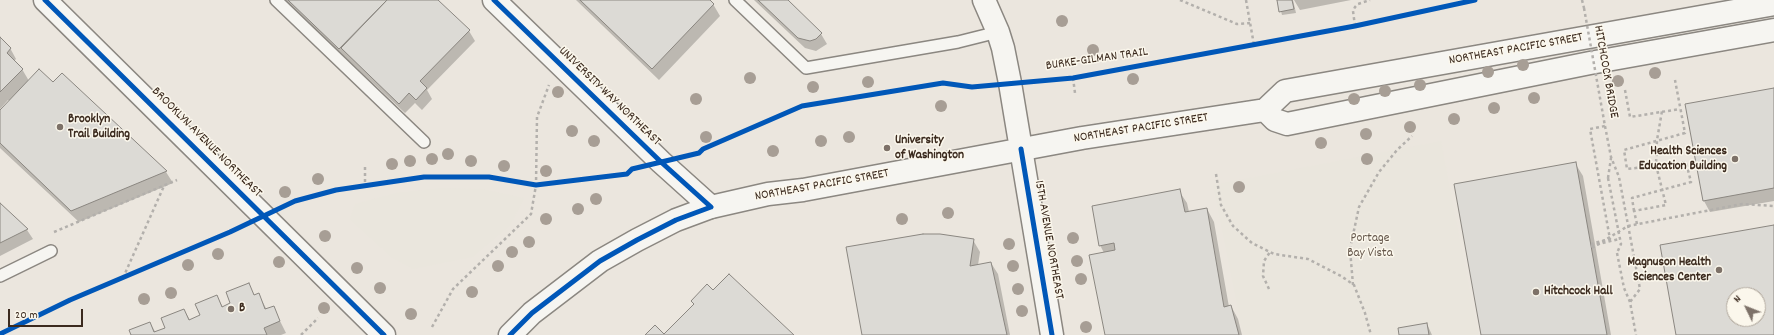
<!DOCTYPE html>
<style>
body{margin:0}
#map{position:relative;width:1774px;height:335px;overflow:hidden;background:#f8f6f0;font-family:Dekko,sans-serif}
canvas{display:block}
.north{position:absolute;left:1726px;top:287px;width:40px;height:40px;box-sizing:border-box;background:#fbf7ec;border:1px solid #aea59a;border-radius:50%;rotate:313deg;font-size:11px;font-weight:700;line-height:16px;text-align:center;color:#3b2a1e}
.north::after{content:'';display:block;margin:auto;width:14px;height:18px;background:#7d7168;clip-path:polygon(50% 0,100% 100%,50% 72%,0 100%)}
.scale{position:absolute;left:8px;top:309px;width:75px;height:18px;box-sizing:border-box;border:2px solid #3b2a1e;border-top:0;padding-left:5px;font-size:12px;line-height:14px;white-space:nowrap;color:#3b2a1e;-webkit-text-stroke:3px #fbf7ec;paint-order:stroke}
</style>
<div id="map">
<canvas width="1774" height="335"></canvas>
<div class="north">N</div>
<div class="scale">20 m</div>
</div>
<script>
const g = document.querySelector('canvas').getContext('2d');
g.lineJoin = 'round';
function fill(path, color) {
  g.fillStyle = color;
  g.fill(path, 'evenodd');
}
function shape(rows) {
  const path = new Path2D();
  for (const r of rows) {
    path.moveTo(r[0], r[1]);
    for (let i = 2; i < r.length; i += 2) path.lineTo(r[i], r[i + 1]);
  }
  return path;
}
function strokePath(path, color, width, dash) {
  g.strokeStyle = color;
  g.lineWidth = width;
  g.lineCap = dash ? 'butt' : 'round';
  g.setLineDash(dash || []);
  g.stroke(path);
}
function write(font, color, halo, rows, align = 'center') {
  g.font = font + ' Dekko,sans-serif';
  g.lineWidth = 3;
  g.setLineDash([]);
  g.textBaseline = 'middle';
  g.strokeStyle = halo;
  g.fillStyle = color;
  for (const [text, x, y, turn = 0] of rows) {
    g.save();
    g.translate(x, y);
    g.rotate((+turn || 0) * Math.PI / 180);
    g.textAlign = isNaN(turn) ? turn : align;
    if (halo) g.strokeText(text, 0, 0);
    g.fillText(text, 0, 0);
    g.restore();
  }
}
const built = shape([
 [0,0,1774,0,1774,335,0,335],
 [1734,295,1758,295,1758,319,1734,319]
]);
const green = shape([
 [1441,141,1478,335,1243,335,1213,185],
 [439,188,482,189,524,198,510,225,472,257,413,269,393,258,350,219,355,204,396,193]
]);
const shadow = shape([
 [284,0,437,0,469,31,475,41,427,90,432,99,422,110,415,103,405,113],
 [576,0,709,0,713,4,720,16,659,80],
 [754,0,787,0,821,34,827,44,816,51,805,48],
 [1278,0,1293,0,1296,13,1282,15],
 [1294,0,1351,0,1300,10],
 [0,38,10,48,16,59,14,61,22,69,29,81,53,83,62,74,166,172,173,183,79,222,0,148,0,112,10,101,8,100,0,109],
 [1774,89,1774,201,1710,212,1704,201],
 [1575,163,1583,176,1611,335,1482,335],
 [1179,191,1187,203,1189,212,1207,209,1214,222,1229,307,1231,306,1238,319,1242,335,1106,335,1104,253,1100,245],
 [0,204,27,230,33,239,0,256],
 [973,240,980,252,978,265,991,263,998,274,1010,335,863,335],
 [248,284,255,296,259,295,267,310,273,307,286,333,281,335,132,335,150,323,156,333,167,328,184,310,190,320,201,316,217,297,223,307,231,304],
 [1427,324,1432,335,1400,335]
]);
const building = shape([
 [288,0,387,0,339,49,288,0],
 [387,0,438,0,470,30,420,81,427,88,416,100,409,93,399,104,341,48,387,0],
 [580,0,710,0,714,4,652,69,580,0],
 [758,0,788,0,822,33,816,39,810,41,798,38,758,0],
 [1277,0,1292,0,1294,9,1279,12,1277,0],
 [0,37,11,48,7,53,23,69,0,92,0,37],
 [39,69,53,82,62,73,167,171,71,211,0,143,0,110,39,69],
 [1774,88,1774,188,1703,201,1685,104,1774,88],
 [1576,162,1607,335,1481,335,1454,184,1576,162],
 [1180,189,1185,212,1207,208,1224,307,1231,305,1239,335,1105,335,1089,255,1115,250,1114,243,1099,246,1092,206,1180,189],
 [0,203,28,229,0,243,0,203],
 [1774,225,1774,335,1676,335,1660,245,1774,225],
 [1734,295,1758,295,1758,319,1734,319,1734,295],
 [923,234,940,234,974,239,970,266,991,262,1007,335,862,335,846,247,923,234],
 [729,274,794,335,645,335,655,325,664,334,694,304,691,301,707,284,713,290,729,274],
 [249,283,254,295,259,293,265,309,274,306,280,321,264,328,267,335,131,335,129,330,150,322,154,332,165,328,161,318,184,309,189,320,200,315,195,304,217,295,222,307,230,303,226,292,249,283],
 [1427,323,1429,335,1399,335,1398,328,1427,323]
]);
const path = shape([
 [1180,0,1237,24,1250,23],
 [1246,0,1254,45],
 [1582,0,1584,8],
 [1355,26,1353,11,1355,7,1358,4,1370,0],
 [1073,78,1075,93],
 [1625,90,1630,117,1680,109],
 [1605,126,1611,157,1619,177,1640,289,1630,302],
 [365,167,365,185],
 [1216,174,1221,205,1233,226,1252,243,1274,254,1308,259,1341,276,1354,285,1365,313,1371,335],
 [1608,178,1611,158],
 [1634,211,1632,198,1691,182,1686,162,1627,169,1624,150,1685,133,1675,80],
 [1637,224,1634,211,1666,205,1656,165,1657,140,1662,111],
 [54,232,177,180],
 [1592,248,1628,226,1742,204,1774,206],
 [1617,253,1624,288,1630,302,1636,335],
 [123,278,164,186],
 [1353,285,1350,249,1359,207,1379,172,1397,150,1412,136],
 [1269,289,1263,276,1264,261,1270,252],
 [432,327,453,289,531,214,536,185,537,117,549,85],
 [301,335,318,318]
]);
const service = shape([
 [276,0,424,142],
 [735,0,806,68,958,42,998,32],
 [0,276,51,251]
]);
const tertiary = shape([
 [45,0,384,335],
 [494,0,661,162,711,207],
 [1021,149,1052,335]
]);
const secondary = shape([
 [984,0,998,32,1003,48,1010,83,1021,149],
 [1265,110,1275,120,1287,124,1590,63,1774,30],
 [510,335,532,313,600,261,637,240,676,220,711,207,768,194,803,190,1082,138,1265,110,1285,91,1774,4]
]);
const pathBridge = shape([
 [1584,8,1605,126,1590,129,1610,239,1591,244],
 [1608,178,1621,244,1617,253],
 [1591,246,1619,239]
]);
const cycleway = shape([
 [45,0,384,335],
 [494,0,661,162,711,207,676,220,637,240,600,261,532,313,510,335],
 [1021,149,1052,335],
 [0,334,70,300,230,232,295,201,336,190,424,177,489,177,536,185,627,174,632,169,699,153,703,149,802,106,943,83,972,87,1073,78,1355,26,1475,0]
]);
const trees = [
 [1062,21],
 [1093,50],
 [1523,65],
 [1488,72],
 [1655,73],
 [750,78],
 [1133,79],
 [1618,81],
 [868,82],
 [1420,85],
 [813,87],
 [1385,91],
 [558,92],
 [1534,98],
 [696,99],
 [1354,99],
 [941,106],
 [1494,108],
 [1454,119],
 [1410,127],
 [572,131],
 [1366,134],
 [706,137],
 [849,137],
 [594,141],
 [821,141],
 [1321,143],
 [773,151],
 [448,154],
 [432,159],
 [1367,159],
 [410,161],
 [471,161],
 [392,164],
 [504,166],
 [546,171],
 [318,179],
 [1239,187],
 [285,192],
 [596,199],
 [578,209],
 [948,213],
 [546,219],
 [902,219],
 [325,236],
 [1073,238],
 [529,242],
 [1009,244],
 [512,252],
 [218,254],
 [1077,261],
 [279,262],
 [188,265],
 [498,266],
 [1013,266],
 [357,268],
 [1081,279],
 [380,288],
 [1018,289],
 [472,292],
 [171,293],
 [144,299],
 [324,308],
 [1022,311],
 [411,314],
 [1086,327]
];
const markers = [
 [60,127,4,"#7d7168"],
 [887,148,4,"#7d7168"],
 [1735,159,4,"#7d7168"],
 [1719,270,4,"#7d7168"],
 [1536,292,4,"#7d7168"],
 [231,309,4,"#7d7168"]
];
const streetNames = [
 ["NORTHEAST PACIFIC STREET",1516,50,-10],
 ["BURKE-GILMAN TRAIL",1097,60,-8],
 ["HITCHCOCK BRIDGE",1605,72,80],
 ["UNIVERSITY WAY NORTHEAST",609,97,44],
 ["NORTHEAST PACIFIC STREET",1141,129,-9],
 ["BROOKLYN AVENUE NORTHEAST",206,143,45],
 ["NORTHEAST PACIFIC STREET",822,186,-10],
 ["15TH AVENUE NORTHEAST",1048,240,80]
];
const poiNames = [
 ["Brooklyn",68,120],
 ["Trail Building",68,135],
 ["University",895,141],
 ["of Washington",895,156],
 ["Health Sciences",1727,152,"right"],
 ["Education Building",1727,167,"right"],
 ["Magnuson Health",1711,263,"right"],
 ["Sciences Center",1711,278,"right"],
 ["Hitchcock Hall",1544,292],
 ["B",239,309]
];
const parkNames = [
 ["Portage",1370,239],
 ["Bay Vista",1370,254]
];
fill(built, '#ebe6de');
fill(green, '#eae6dd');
fill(shadow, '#0003');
fill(building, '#dcdad5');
strokePath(building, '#8b8781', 1);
strokePath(service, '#8b8781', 14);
strokePath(tertiary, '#8b8781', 25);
strokePath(secondary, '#8b8781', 25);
strokePath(path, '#b3b0ac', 2.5, [3, 3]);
strokePath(service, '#f6f5f1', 11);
strokePath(tertiary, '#f6f5f1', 22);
strokePath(secondary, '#f6f5f1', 22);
strokePath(pathBridge, '#b3b0ac', 2.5, [3, 3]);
strokePath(cycleway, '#0057b8', 5);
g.fillStyle = '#a79e95';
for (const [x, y] of trees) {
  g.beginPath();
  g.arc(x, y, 6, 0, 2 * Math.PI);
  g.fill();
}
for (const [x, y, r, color] of markers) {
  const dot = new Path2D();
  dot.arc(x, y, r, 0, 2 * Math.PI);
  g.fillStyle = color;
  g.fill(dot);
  strokePath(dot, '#fbf7ec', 1.5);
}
write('13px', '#3b2a1e', '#fbf7ec', streetNames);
write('bold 13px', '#3b2a1e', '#fbf7ec', poiNames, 'left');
write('13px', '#64564a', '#fbf7ec', parkNames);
</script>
